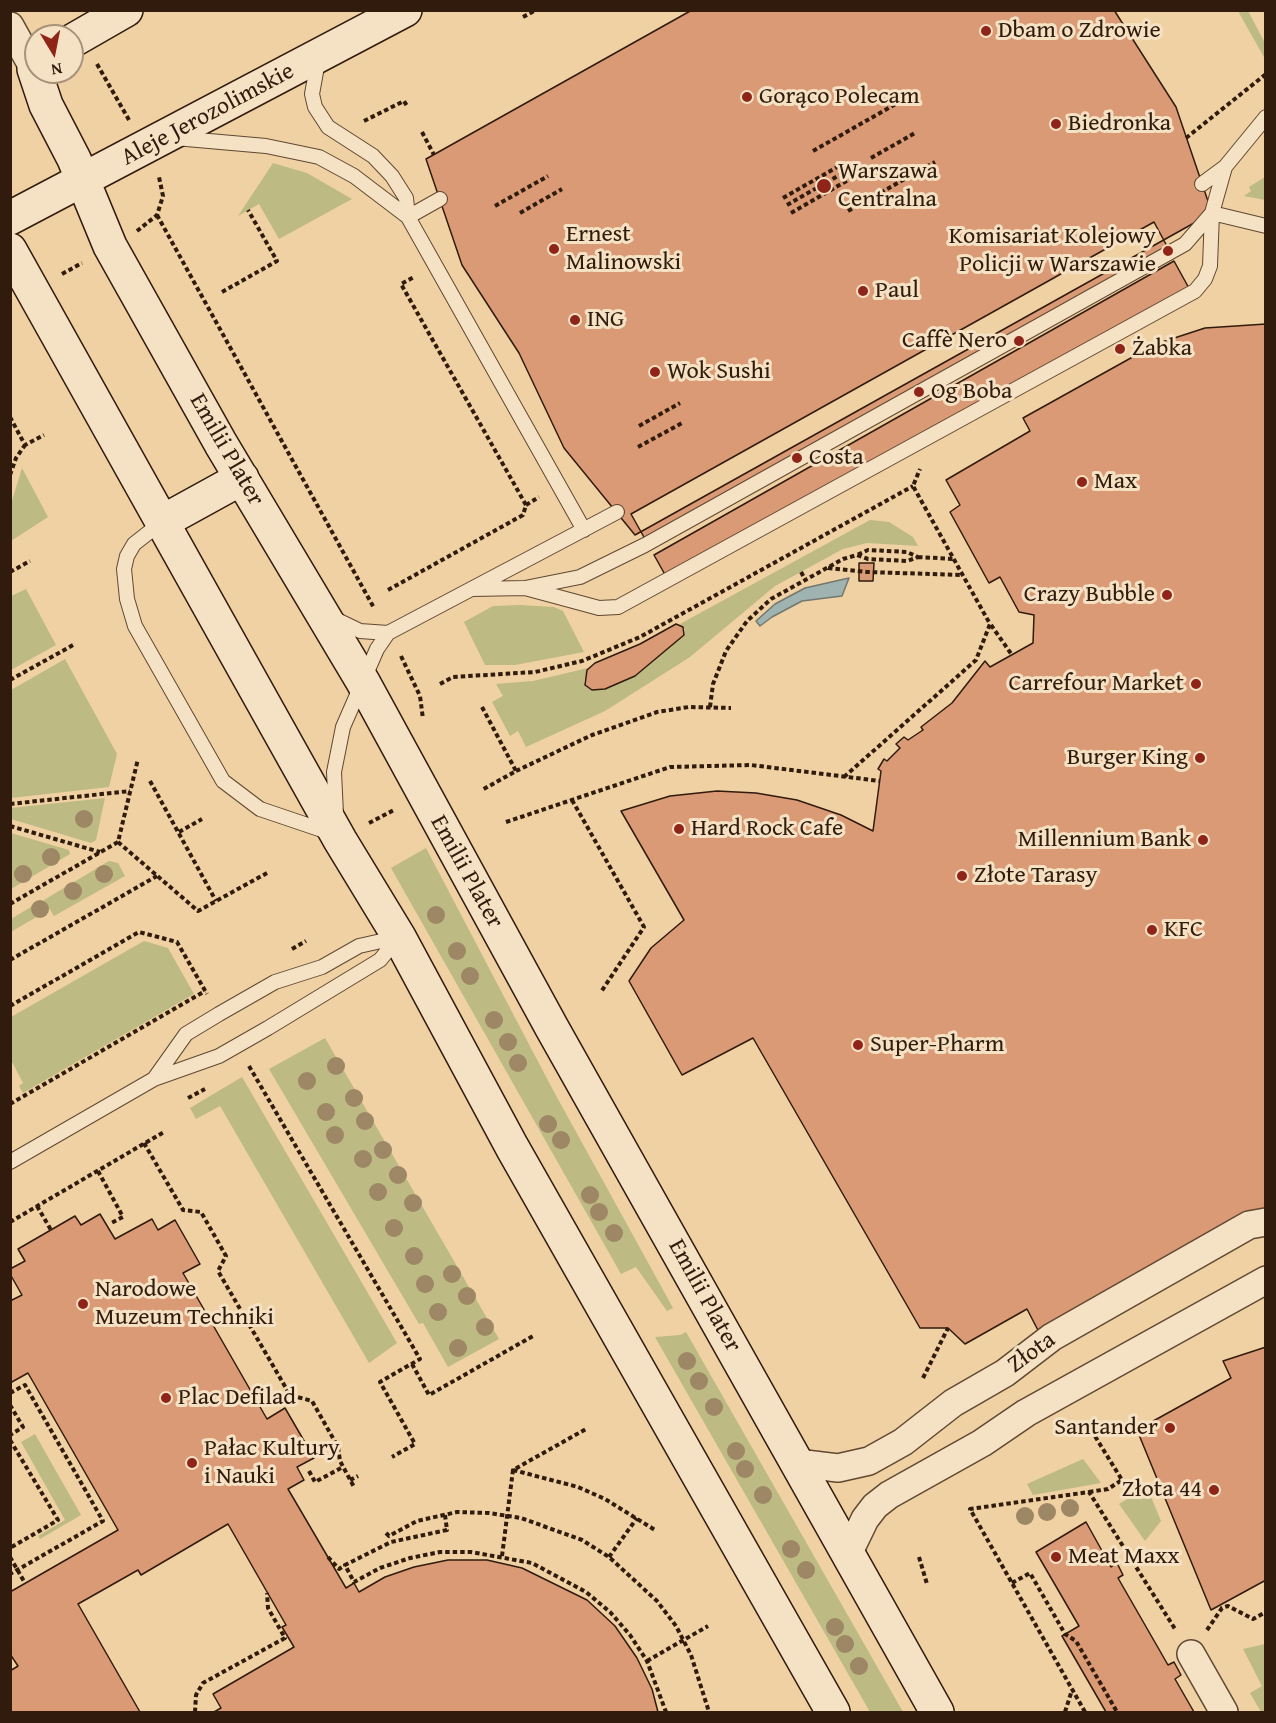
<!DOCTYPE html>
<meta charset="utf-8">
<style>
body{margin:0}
#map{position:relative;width:1276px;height:1723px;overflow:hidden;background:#efd1a3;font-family:"Gentium Book Plus",serif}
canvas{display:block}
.frame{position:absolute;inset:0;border:12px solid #311b0c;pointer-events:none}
.north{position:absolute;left:24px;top:24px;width:60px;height:60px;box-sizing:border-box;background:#f5e1c3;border:2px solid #a7927a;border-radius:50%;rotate:170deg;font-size:16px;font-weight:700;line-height:24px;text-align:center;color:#311b0c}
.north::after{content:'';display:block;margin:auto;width:21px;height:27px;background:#8f2418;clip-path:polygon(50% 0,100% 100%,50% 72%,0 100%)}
</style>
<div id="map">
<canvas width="1276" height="1723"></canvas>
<div class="frame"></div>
<div class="north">N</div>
</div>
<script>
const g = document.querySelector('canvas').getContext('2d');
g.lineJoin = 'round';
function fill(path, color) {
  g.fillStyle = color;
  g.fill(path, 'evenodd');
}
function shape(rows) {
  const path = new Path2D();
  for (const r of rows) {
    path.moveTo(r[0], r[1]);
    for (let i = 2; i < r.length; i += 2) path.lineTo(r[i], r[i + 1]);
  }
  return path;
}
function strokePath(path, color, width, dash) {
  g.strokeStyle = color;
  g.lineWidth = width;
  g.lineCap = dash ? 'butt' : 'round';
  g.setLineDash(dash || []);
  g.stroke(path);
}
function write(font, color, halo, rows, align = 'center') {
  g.font = font + ' "Gentium Book Plus",serif';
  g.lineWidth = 6;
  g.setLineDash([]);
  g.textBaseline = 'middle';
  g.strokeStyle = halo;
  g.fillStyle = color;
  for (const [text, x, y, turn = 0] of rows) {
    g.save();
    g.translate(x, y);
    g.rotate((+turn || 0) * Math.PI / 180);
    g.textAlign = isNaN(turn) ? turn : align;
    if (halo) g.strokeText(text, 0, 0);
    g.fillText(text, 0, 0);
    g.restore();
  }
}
const green = shape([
 [1238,11,1248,11,1265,43,1265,59],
 [273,163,307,173,352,199,279,239,259,204,238,216],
 [1265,177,1265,200,1244,196,1251,191,1249,187],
 [22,468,48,517,11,541,11,504],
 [870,520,889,522,913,537,918,546,867,543,843,549,775,586,690,657,605,711,526,747,518,731,510,736,492,702,503,696,496,684,533,681,588,668,584,682,592,690,605,689,635,676,684,635,685,629,680,624],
 [26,589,56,645,11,670,11,596],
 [520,605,554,607,563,611,584,652,515,665,485,665,464,622,493,606],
 [65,659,117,754,109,787,11,798,11,690],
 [105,798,96,840,91,843,11,819,11,808],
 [11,833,69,850,70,854,11,889],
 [426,848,553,1090,673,1308,667,1311,636,1267,621,1274,391,868],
 [109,861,118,863,125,876,54,916,44,900],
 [39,902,45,912,11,932,11,919],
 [144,941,168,948,194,994,23,1093,19,1086,23,1083,11,1060,11,1017],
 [325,1038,499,1339,448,1367,423,1323,419,1324,269,1069],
 [242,1077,397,1343,369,1363,220,1106,196,1119,190,1108],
 [686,1332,903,1712,870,1712,655,1337,680,1335],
 [35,1434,81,1515,40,1539,38,1536,65,1520,21,1442],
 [1083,1459,1101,1483,1033,1495,1027,1484],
 [1149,1492,1161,1521,1145,1541,1119,1504,1137,1493],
 [1265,1644,1265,1712,1261,1712,1250,1693,1262,1686,1243,1649]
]);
const water = shape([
 [849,578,842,596,802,601,772,617,760,626,756,621,775,604,805,588,849,578]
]);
const building = shape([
 [692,10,1114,10,1176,107,1212,213,635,535,564,448,519,353,462,265,426,159,692,10],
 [1154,222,1168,248,645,539,631,514,1154,222],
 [1174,261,1190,290,668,580,654,555,1174,261],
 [1266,324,1266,1214,1043,1340,1027,1309,965,1344,948,1328,920,1328,753,1038,682,1075,629,981,651,948,684,920,621,811,670,796,717,791,756,793,797,800,841,815,873,831,881,771,878,769,884,759,887,761,900,748,896,744,904,737,908,740,923,730,921,727,952,703,985,661,990,667,1033,643,1034,615,1019,612,1000,577,989,583,950,512,960,505,946,480,1030,431,1023,418,1156,344,1205,328,1266,324],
 [859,563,874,563,873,581,859,581,859,563],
 [676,624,683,627,684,635,635,676,605,689,592,690,585,685,587,670,595,663,640,644,676,624],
 [100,1214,115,1239,152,1219,158,1230,175,1220,200,1264,183,1273,267,1419,285,1408,314,1458,297,1467,304,1480,288,1489,346,1588,354,1583,359,1592,385,1577,414,1567,448,1560,487,1560,522,1568,587,1600,615,1626,637,1658,652,1689,658,1712,214,1712,221,1708,213,1694,294,1647,282,1627,286,1625,228,1524,141,1575,138,1570,78,1604,140,1712,10,1712,10,1671,18,1666,10,1654,10,1592,118,1530,28,1373,10,1383,10,1301,22,1295,10,1274,10,1269,25,1261,18,1249,75,1216,81,1225,100,1214],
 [1266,1347,1266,1580,1211,1610,1137,1430,1231,1378,1223,1361,1266,1347],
 [1086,1522,1111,1567,1117,1563,1123,1575,1118,1578,1168,1665,1174,1662,1181,1675,1175,1679,1194,1712,1106,1712,1062,1636,1079,1626,1036,1552,1086,1522]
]);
const path = shape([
 [523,17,536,10],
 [97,64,129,120],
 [364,121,404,101,407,106],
 [422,132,434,155],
 [1186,138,1266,74],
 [813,151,901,101],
 [871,158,915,133],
 [783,198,839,166],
 [787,205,843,173],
 [495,206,548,176],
 [848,211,935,162],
 [520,213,562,189],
 [791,213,848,180],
 [157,215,374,608],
 [137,231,157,215,163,196,159,177],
 [62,274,82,263],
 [222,292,277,261,248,210],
 [10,417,25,445,44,435],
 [639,426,680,403],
 [638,447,684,422],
 [10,475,16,458,25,445],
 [526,505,539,497],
 [918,557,953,559],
 [828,568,867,572,962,575],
 [10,572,30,561],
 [801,572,805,579],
 [388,590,523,515,526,505,401,284,414,277],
 [991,625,1012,655],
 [401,656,420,696,423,719],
 [10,680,75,644],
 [440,684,453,677,535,672,582,661,640,637,913,486],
 [482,707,516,771,482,790],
 [710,707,713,684,726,651,747,621,771,599,843,559,857,555,868,559,907,561,918,557,907,552,868,550,857,555],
 [516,771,592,735,657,712,689,707,731,708],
 [844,777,976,660,990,624,913,486,920,469],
 [150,781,216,901],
 [572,800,644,927,601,992],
 [10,804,130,791],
 [506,822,670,767,751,765,880,781],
 [369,823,394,810],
 [10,826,100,852],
 [179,832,202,819],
 [118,842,198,911,267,873],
 [10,904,118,842,138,759],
 [292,949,306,941],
 [10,960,157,876],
 [10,1006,139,932,177,942,207,994],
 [249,1066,420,1359,380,1382,415,1444,392,1457],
 [188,1098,205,1089],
 [10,1104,205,991],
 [144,1143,183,1210,201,1212,226,1256,218,1271,290,1395,312,1401,338,1447,340,1461,354,1487],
 [98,1171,123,1217,111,1223],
 [37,1206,51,1230],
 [10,1222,164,1132],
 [412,1364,429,1395,533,1336],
 [923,1378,948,1328],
 [10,1393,25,1385,103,1521,10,1574],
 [10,1405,23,1427,10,1435],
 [10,1440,58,1520,10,1548],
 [513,1470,578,1487,605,1499,655,1530],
 [309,1471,315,1482,343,1467],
 [350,1480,358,1476],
 [1089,1492,1108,1489,1122,1480,1093,1433],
 [445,1515,447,1530,391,1542,345,1565,354,1582,380,1568,410,1558,440,1552,471,1552,532,1563,586,1592,610,1612,630,1635,647,1661,666,1712],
 [386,1533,389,1536,417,1521,457,1512,489,1513,521,1518,582,1540,609,1557,657,1601,676,1626,691,1655,709,1712],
 [502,1556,513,1470,586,1429],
 [10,1557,25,1583],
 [328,1557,339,1569,345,1565],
 [609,1557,637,1518],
 [919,1557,927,1584],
 [1012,1583,1030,1573,1065,1634,1076,1641,1117,1712],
 [1207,1630,1222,1608,1228,1606,1253,1619,1266,1612],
 [647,1661,708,1626],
 [195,1712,196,1695,203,1683,285,1638,268,1608,267,1593],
 [1065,1712,1072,1690],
 [1085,1712,970,1509,1089,1492,1175,1629]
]);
const lane = shape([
 [318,61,312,94,315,107,328,127,373,156,392,176,406,198,408,217,584,530],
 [175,138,266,146,319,157,354,176,408,217],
 [1202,184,1225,167,1266,117],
 [1212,213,1266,226],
 [408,217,440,199],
 [162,522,134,544,127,556,124,569,127,599,135,626,223,781,260,809,331,833],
 [525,588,599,608,618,607,1195,291,1205,279,1210,266,1212,213,1225,167],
 [472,589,525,588,580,577,645,545,1185,244,1212,213],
 [333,618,360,631,388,633],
 [336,814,334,772,343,727,377,649,388,633,617,512],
 [154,1079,186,1034,219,1014,275,982,322,967,359,946,399,937],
 [10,1162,154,1079,219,1056,268,1028,380,960,398,938]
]);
const street = shape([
 [10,26,34,69],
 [797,1463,838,1468,869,1461,903,1442,953,1403,1005,1373,1052,1337,1249,1225,1266,1222],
 [848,1554,865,1519,875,1506,889,1495,982,1443,1026,1413,1266,1280],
 [1191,1654,1224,1712]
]);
const secondary = shape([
 [72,41,126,10],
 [34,69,46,105,74,159,110,246,221,444,363,682,552,1028,937,1712],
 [10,218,405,10],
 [10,250,340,840,399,937,512,1147,833,1712],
 [162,522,242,478]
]);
const trees = [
 [84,819],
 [51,857],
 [23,874],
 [104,874],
 [73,891],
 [40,909],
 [436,915],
 [457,951],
 [470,976],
 [494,1020],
 [508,1042],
 [518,1063],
 [336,1066],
 [307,1081],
 [354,1098],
 [326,1112],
 [365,1121],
 [548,1124],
 [335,1135],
 [561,1140],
 [383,1150],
 [363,1159],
 [398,1175],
 [378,1192],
 [590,1195],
 [413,1203],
 [599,1212],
 [394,1228],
 [614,1233],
 [414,1256],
 [452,1274],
 [425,1284],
 [467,1296],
 [438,1312],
 [485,1327],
 [458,1348],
 [687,1361],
 [699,1381],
 [714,1407],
 [736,1451],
 [745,1469],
 [763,1495],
 [1070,1508],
 [1047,1512],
 [1025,1516],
 [791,1549],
 [806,1570],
 [835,1627],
 [845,1644],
 [859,1666]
];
const markers = [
 [986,31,6,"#8f2418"],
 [747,97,6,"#8f2418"],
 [1056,124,6,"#8f2418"],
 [824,186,8,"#8f2418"],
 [554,249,6,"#8f2418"],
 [1168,251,6,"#8f2418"],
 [863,291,6,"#8f2418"],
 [575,320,6,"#8f2418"],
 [1019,341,6,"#8f2418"],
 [1120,349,6,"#8f2418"],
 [655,372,6,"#8f2418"],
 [919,392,6,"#8f2418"],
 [797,458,6,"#8f2418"],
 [1082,482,6,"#8f2418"],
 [1167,595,6,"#8f2418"],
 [1196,684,6,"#8f2418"],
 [1200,758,6,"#8f2418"],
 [679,829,6,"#8f2418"],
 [1203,840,6,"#8f2418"],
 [962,876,6,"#8f2418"],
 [1152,930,6,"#8f2418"],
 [858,1045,6,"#8f2418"],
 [83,1304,6,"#8f2418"],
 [166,1398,6,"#8f2418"],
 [1170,1428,6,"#8f2418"],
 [192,1463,6,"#8f2418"],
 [1214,1490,6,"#8f2418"],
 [1056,1557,6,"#8f2418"]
];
const poiNames = [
 ["Dbam o Zdrowie",998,31],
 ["Gorąco Polecam",759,97],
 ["Biedronka",1068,124],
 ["Warszawa",838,172],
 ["Centralna",838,200],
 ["Ernest",566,235],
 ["Malinowski",566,263],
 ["Komisariat Kolejowy",1156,237,"right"],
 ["Policji w Warszawie",1156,265,"right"],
 ["Paul",875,291],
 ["ING",587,320],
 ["Caffè Nero",1007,341,"right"],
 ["Żabka",1132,349],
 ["Wok Sushi",667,372],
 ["Og Boba",931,392],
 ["Costa",809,458],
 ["Max",1094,482],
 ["Crazy Bubble",1155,595,"right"],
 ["Carrefour Market",1184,684,"right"],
 ["Burger King",1188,758,"right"],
 ["Hard Rock Cafe",691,829],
 ["Millennium Bank",1191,840,"right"],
 ["Złote Tarasy",974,876],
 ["KFC",1164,930],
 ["Super-Pharm",870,1045],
 ["Narodowe",95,1290],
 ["Muzeum Techniki",95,1318],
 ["Plac Defilad",178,1398],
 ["Santander",1158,1428,"right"],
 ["Pałac Kultury",204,1449],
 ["i Nauki",204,1477],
 ["Złota 44",1202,1490,"right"],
 ["Meat Maxx",1068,1557]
];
const streetNames = [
 ["Aleje Jerozolimskie",208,115,-28],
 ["Emilii Plater",226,450,60],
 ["Emilii Plater",466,872,61],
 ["Emilii Plater",704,1296,61],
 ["Złota",1032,1353,-36]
];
fill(green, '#bdba83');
fill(water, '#9fb4b1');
strokePath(water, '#73776f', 1.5);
fill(building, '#da9a76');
strokePath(building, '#311b0c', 1.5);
strokePath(lane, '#604832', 16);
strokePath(street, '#604832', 30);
strokePath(secondary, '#311b0c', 36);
strokePath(path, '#311b0c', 4, [4.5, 3]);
strokePath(lane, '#f5e1c3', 14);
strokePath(street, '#f5e1c3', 27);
strokePath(secondary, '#f5e1c3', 33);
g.fillStyle = '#9e8764';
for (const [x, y] of trees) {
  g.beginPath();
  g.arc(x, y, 9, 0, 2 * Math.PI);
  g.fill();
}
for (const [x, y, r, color] of markers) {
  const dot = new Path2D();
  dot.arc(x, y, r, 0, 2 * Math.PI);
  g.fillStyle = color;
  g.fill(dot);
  strokePath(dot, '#f5e1c3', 2);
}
write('24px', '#311b0c', '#f5e1c3', poiNames, 'left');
write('24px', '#311b0c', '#f5e1c3', streetNames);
</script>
